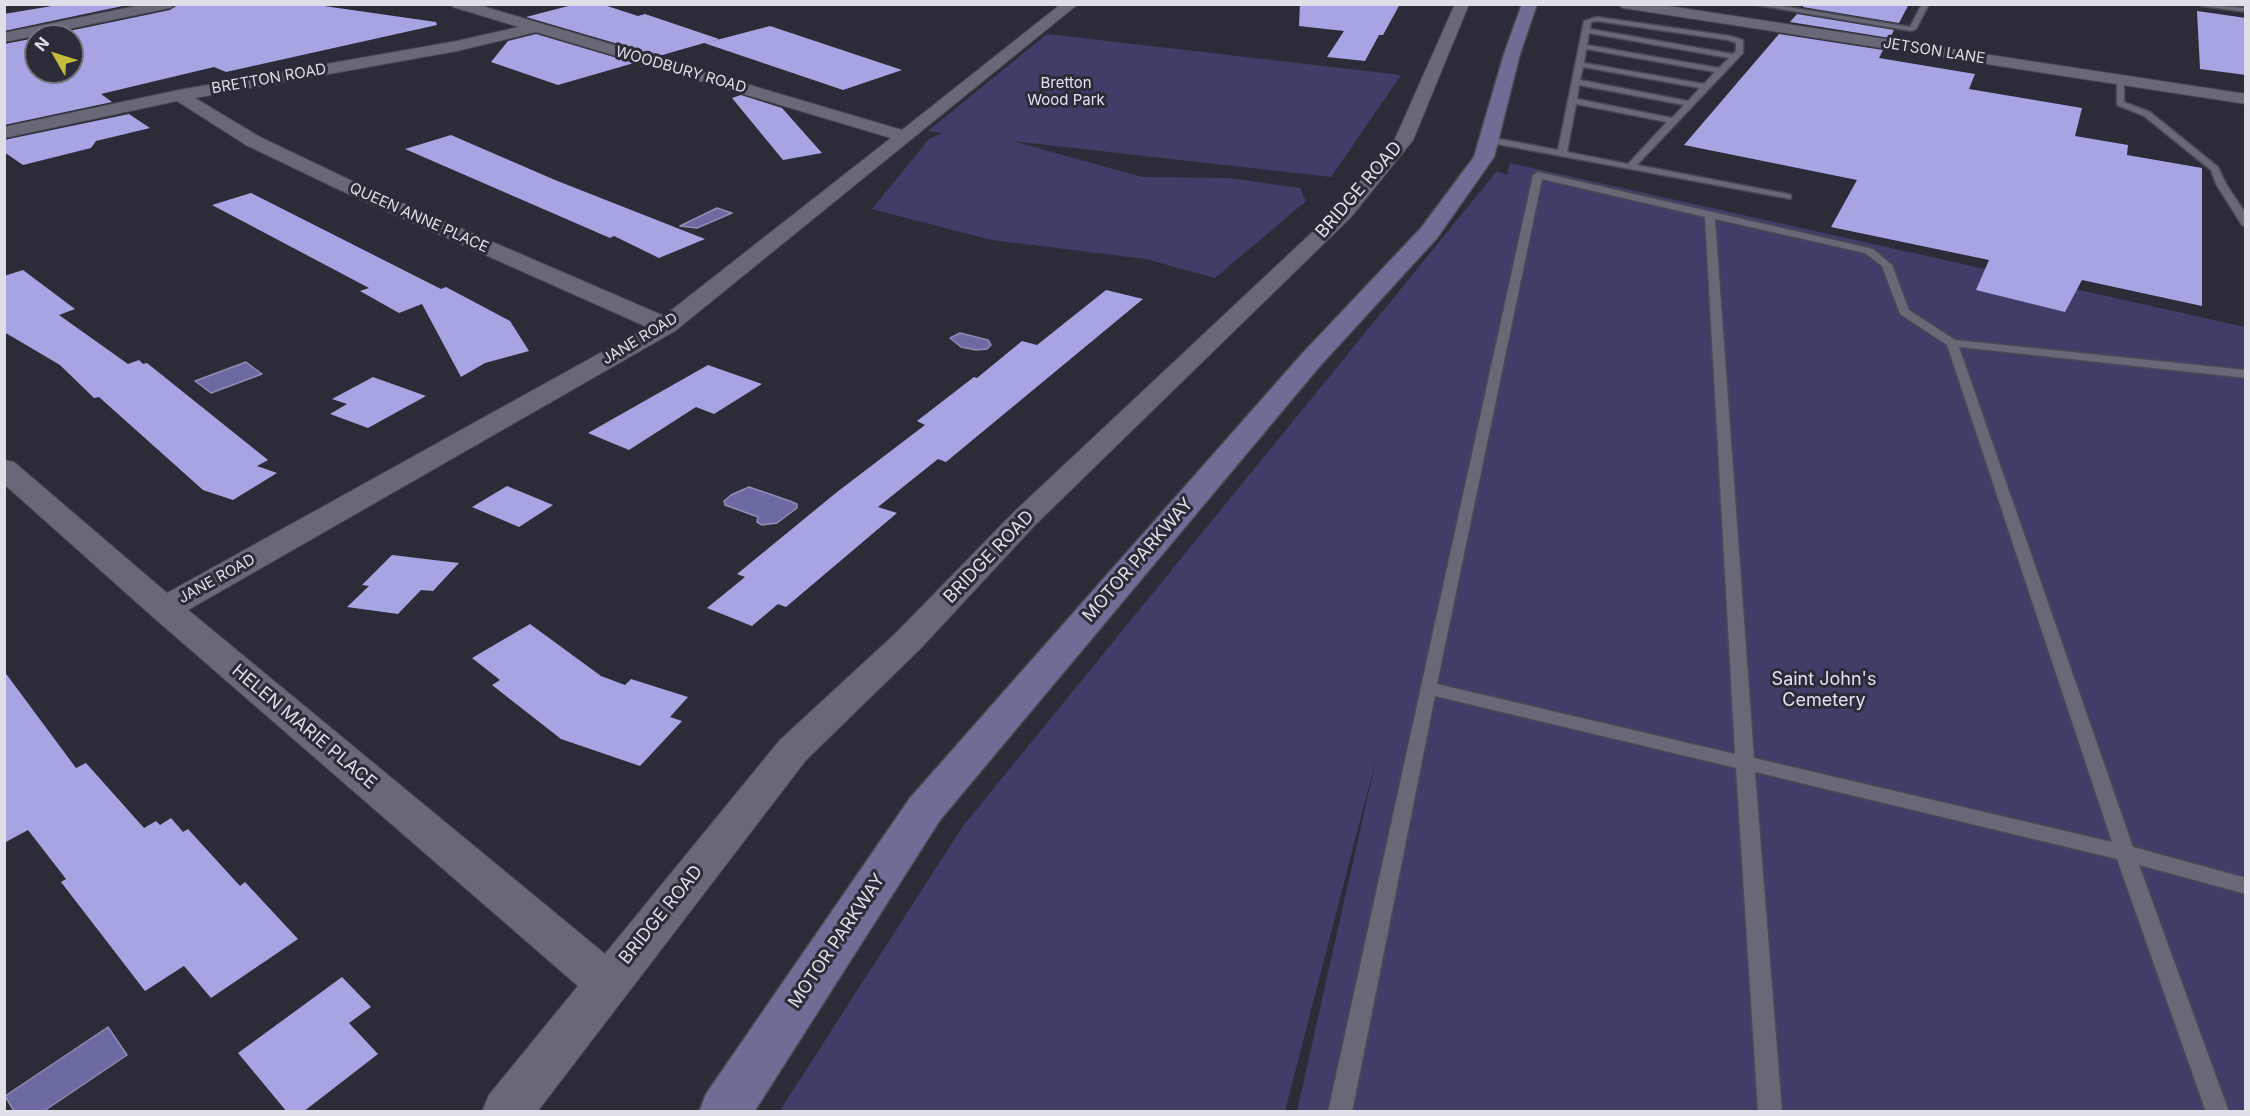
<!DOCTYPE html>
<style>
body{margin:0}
#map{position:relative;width:2250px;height:1116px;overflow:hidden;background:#2c2c38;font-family:Inter,sans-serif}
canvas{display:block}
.frame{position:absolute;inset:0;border:6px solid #dfdfe7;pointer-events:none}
.north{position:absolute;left:24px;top:24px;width:60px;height:60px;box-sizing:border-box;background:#2c2c38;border:2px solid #74747e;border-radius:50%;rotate:309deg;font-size:16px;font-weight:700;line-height:24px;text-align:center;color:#dfdfe7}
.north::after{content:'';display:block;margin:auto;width:21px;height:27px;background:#c5bc3d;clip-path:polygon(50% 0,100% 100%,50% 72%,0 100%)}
</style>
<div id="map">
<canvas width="2250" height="1116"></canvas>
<div class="frame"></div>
<div class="north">N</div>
</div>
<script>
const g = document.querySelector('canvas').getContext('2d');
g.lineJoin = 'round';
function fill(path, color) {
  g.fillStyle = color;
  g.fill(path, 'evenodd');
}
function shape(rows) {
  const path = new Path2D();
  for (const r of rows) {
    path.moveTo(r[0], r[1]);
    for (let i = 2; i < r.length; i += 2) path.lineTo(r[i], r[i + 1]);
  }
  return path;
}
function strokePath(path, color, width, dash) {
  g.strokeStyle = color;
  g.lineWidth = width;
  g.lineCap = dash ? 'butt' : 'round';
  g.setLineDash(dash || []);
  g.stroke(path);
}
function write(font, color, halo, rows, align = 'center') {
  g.font = font + ' Inter,sans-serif';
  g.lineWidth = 6;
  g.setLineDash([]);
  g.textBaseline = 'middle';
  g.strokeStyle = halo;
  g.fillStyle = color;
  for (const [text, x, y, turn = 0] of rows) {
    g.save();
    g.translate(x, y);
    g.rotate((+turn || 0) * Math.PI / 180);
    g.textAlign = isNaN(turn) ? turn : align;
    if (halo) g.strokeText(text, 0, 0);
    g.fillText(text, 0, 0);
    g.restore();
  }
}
const green = shape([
 [1047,34,1401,75,1331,177,1012,141,1142,177,1229,178,1300,188,1306,201,1215,278,1146,259,992,240,872,209,929,139,942,133,928,131],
 [1510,163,2245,327,2245,1111,1297,1111,1377,755,1285,1111,779,1112,963,826,1497,171,1507,175]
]);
const water = shape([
 [717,208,732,213,697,228,680,226,717,208],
 [960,333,988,340,991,345,987,349,976,350,961,347,950,338,960,333],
 [246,362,262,374,211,393,195,381,246,362],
 [749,487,790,501,797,504,797,508,777,523,762,525,757,522,758,517,725,505,724,501,731,495,749,487],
 [108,1027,127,1055,44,1111,14,1111,5,1096,108,1027]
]);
const building = shape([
 [64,4,132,4,4,31,4,14],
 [179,4,310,4,436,22,437,25,226,72,214,67,101,94,112,102,4,125,4,44,36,38,36,72,72,72,72,36,45,36,170,10],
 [576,4,601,4,638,16,645,14,719,39,709,42,770,26,902,70,843,90,704,43,659,56,526,17],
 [1300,4,1400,4,1383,35,1379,35,1365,61,1327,57,1344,31,1299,26],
 [1805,4,1909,4,1899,23,1803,7],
 [2197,11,2246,18,2246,75,2200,69],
 [1797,14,1894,30,1890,38,1790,22],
 [536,34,634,63,558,85,491,62,508,41],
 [1779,34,1883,50,1879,58,1975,74,1969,89,2082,108,2075,136,2128,145,2127,155,2202,168,2202,306,2082,280,2065,312,1976,290,1989,260,1831,227,1857,180,1684,145],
 [741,95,782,108,822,153,783,160,732,98],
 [129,114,150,128,96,141,91,148,23,165,4,152,4,140],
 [451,135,555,180,705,239,659,258,614,236,610,238,405,149],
 [251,193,441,289,446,287,510,321,529,351,485,363,461,377,422,304,399,313,360,291,369,288,212,205],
 [23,270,75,309,59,315,128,364,139,360,143,364,147,363,268,460,257,466,277,473,233,500,203,490,99,397,94,398,60,365,4,332,4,276],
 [1106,290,1143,299,946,462,938,459,878,507,897,513,786,607,778,604,752,626,707,608,745,577,737,574,837,492,925,425,917,421,974,377,977,378,1022,341,1037,345],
 [708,365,762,384,714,414,696,407,629,450,588,433],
 [373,377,426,396,368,428,330,414,347,404,332,399],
 [507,486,553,505,519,527,472,507],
 [392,555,459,563,433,591,421,590,398,614,347,607,369,586,362,585],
 [530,624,601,676,625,685,631,679,688,697,670,717,682,721,640,766,561,739,492,685,500,680,472,658],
 [4,671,76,768,86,763,144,828,156,821,160,825,171,818,183,832,188,829,240,886,245,882,298,939,211,998,184,966,145,991,61,882,66,879,28,830,4,843],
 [342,977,371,1007,349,1023,378,1054,303,1112,287,1112,238,1053]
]);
const lane = shape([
 [1751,4,1770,4,1910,27,1922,4,1929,4,1916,29,1912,31,1751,4],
 [2199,4,2246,8,2246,12,2202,6,2199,4],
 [1597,17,1730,36,1743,40,1743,53,1637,165,1788,194,1791,195,1791,199,1486,142,1485,140,1489,137,1558,150,1584,21,1597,17],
 [1597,21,1728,40,1736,43,1736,51,1733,54,1590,29,1591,22,1597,21],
 [1589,33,1729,58,1719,68,1587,45,1589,33],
 [1586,49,1715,72,1704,84,1584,63,1586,49],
 [1583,67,1700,88,1688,101,1580,80,1583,67],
 [1579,85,1684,105,1672,118,1577,99,1579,85],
 [1576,104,1667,122,1628,164,1567,152,1576,104],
 [2117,78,2124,80,2124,102,2150,112,2218,167,2226,184,2246,214,2246,226,2242,225,2216,184,2211,170,2144,116,2117,105,2117,78],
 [1538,172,1873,249,1892,265,1909,310,1955,340,2246,370,2246,378,1959,347,2133,847,2246,878,2246,894,2139,865,2229,1112,2206,1112,2117,859,1755,772,1782,1112,1758,1112,1736,768,1435,696,1352,1112,1328,1112,1533,175,1538,172],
 [1542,179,1705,217,1735,754,1437,684,1542,179],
 [1715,219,1865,253,1882,266,1900,314,1947,345,2112,842,1754,758,1715,219]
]);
const street = shape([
 [146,4,177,4,170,8,4,42,4,33,146,4],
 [451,4,475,4,902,130,1061,4,1078,4,675,331,188,610,605,954,780,740,896,633,1014,512,1337,209,1395,139,1455,4,1469,4,1413,140,1351,217,1036,524,920,649,806,760,537,1112,482,1112,489,1095,578,986,153,617,4,484,4,460,14,462,167,593,647,327,342,191,246,145,177,101,4,138,4,127,179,90,457,41,519,27,453,7,451,4],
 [536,32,891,138,664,316,356,183,260,137,195,98,457,51,536,32],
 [1616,4,1655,4,2246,94,2246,104,1623,8,1616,4]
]);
const secondary = shape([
 [1522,4,1537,4,1520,54,1494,157,1437,238,1319,367,940,820,754,1112,699,1112,706,1094,910,798,1301,355,1421,228,1474,157,1504,54,1522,4]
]);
const farStreetnames = [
 ["JETSON LANE",1934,51,9],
 ["WOODBURY ROAD",681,70,16],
 ["BRETTON ROAD",269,79,-10],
 ["QUEEN ANNE PLACE",419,218,24],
 ["JANE ROAD",640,339,-31],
 ["JANE ROAD",217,579,-29]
];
const farParknames = [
 ["Bretton",1066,83],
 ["Wood Park",1066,100]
];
const streetNames = [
 ["BRIDGE ROAD",1359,190,-49],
 ["BRIDGE ROAD",989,557,-46],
 ["MOTOR PARKWAY",1138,560,-49],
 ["HELEN MARIE PLACE",304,727,40],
 ["BRIDGE ROAD",661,915,-51],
 ["MOTOR PARKWAY",837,941,-56]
];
const parkNames = [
 ["Saint John's",1824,680],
 ["Cemetery",1824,701]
];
fill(green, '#403e69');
fill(water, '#6c6aa3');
strokePath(water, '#8e8db7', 1.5);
fill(building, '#a6a4e2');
strokePath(lane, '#494953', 3);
strokePath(street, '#494953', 2);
strokePath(secondary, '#494953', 3);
fill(lane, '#686876');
fill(street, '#686876');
fill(secondary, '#6f6c95');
write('15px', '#dfdfe7', '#2c2c38', farStreetnames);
write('15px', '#e2e2f3', '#2c2c38', farParknames);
write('18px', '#dfdfe7', '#2c2c38', streetNames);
write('18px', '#e2e2f3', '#2c2c38', parkNames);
</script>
